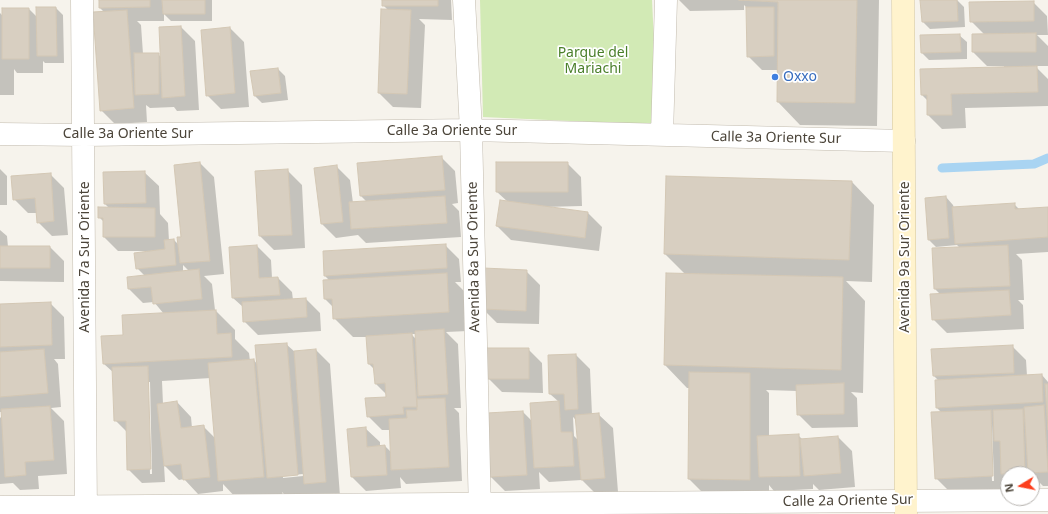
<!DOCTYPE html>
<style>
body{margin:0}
#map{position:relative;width:1048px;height:514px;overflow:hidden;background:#f6f3ec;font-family:"Noto Sans",sans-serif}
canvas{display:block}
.north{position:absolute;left:1000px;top:466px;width:40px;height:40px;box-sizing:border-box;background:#fff;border:1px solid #b7b4b0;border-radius:50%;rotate:260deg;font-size:11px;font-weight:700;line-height:16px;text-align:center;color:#4b4439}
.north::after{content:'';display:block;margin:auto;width:14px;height:18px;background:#fc3f1d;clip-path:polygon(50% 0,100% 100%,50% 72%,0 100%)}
</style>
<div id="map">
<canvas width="1048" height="514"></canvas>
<div class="north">N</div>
</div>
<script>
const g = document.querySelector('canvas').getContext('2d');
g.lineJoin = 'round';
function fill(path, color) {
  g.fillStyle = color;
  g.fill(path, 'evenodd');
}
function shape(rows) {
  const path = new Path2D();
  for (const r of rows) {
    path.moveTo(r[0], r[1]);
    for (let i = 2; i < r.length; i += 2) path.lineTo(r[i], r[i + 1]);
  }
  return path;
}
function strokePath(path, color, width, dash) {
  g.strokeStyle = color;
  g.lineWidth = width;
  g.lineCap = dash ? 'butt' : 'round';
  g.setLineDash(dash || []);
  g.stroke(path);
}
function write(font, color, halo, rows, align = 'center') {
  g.font = font + ' "Noto Sans",sans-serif';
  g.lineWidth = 3.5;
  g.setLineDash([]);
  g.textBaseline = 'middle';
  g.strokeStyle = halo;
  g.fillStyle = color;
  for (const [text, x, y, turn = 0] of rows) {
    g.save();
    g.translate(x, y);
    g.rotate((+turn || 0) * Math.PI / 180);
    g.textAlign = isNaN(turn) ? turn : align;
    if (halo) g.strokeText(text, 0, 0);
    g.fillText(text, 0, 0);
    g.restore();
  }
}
const green = shape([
 [480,0,652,0,658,125,483,117]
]);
const shadow = shape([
 [100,0,212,0,212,21,171,21,164,14,164,21,137,21,141,25,143,54,158,54,161,57,181,27,195,41,199,110,177,111,174,107,150,108,146,105,147,122,115,124,101,110,104,12,100,8],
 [383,0,451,0,452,20,419,19,425,25,421,108,393,107,379,93,388,10,383,5],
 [679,0,879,0,877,126,800,125,778,102,778,70,762,70,748,56,747,8,744,5,744,10,690,11],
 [957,0,964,7,965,27,930,29,923,22],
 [1033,2,1047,16,1048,35,1037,35,1048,46,1048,66,1035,66,1048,79,1048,106,965,108,966,128,942,129,928,115,928,101,922,95,1004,68,1004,66,987,66,973,52,984,34,971,21],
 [56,8,63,15,64,63,45,63,43,61,43,73,17,73,14,69,14,95,0,95,0,13,3,16,3,9,29,9,37,17],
 [230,28,244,42,249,107,221,109,207,95],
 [959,35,967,42,967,59,929,60,922,53],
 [278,69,285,76,288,100,262,103,255,96,252,72],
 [441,157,455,171,458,203,452,204,459,211,461,237,366,243,358,235,336,238,322,224,336,166,350,180,353,203,367,202,361,196,358,164],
 [200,163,214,177,224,274,204,276,212,284,215,310,235,330,235,339,249,353,250,361,254,360,257,364,286,344,295,352,316,350,330,364,340,496,287,497,282,492,283,496,238,500,223,484,223,491,198,494,184,479,179,480,164,465,165,482,142,483,128,469,128,433,115,420,114,373,104,364,124,336,164,314,154,302,143,303,129,289,128,278,145,276,137,268,147,251,118,251,104,237,104,222,99,217,109,208,105,204,104,173,144,172,159,186,160,214,168,223,169,241,174,240,179,245,183,238],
 [183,265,189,271,183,272],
 [211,378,216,439,203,426,192,428,191,417,177,402,163,404,162,381],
 [148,382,150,382,152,474,150,474],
 [303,474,303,476,283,478,283,476],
 [567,163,581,177,582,206,543,207,588,213,602,227,599,251,511,240,497,226,508,202,497,192],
 [0,169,7,176,7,205,0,205],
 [288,171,302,185,305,248,274,250,260,236],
 [50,174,64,188,68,235,52,236,38,222,37,213,28,213,14,199],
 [852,182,874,205,872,282,846,281,865,301,863,393,851,392,857,398,858,427,812,428,798,414,797,391,766,390,769,393,769,436,798,435,803,440,838,437,852,451,855,487,819,490,813,484,813,489,774,491,769,485,769,498,708,498,689,479,690,388,687,388,665,365,667,274,685,274,665,254],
 [946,197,953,205,954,208,1014,204,1020,210,1048,208,1048,252,1016,254,1022,260,1024,300,1018,300,1023,305,1024,329,947,333,933,319,941,295,935,289,960,248,957,245,936,247,929,240],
 [0,230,7,236,8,247,50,247,64,261,64,282,0,281],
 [445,245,459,259,461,282,455,282,466,293,468,331,446,332,458,344,461,408,454,408,459,413,462,481,406,484,400,477,401,488,366,491,352,477,348,429,365,428,380,442,380,447,385,446,392,453,391,430,382,430,368,416,387,398,386,394,376,384,375,370,369,364,367,337,353,337,334,318,333,307,325,299,330,281,325,276],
 [411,334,416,334,416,339],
 [257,246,271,260,272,278,278,278,292,292,293,300,306,299,320,313,321,331,258,335,244,321,243,307,233,298],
 [526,271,540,285,539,324,497,323,483,309],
 [50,303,64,317,65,359,54,359,58,364,61,407,51,408,64,421,67,474,38,476,39,489,20,490,13,483,0,484,0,417,3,420,2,412,0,412,0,305],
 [1012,346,1026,360,1027,376,1042,375,1048,382,1048,486,1043,486,1039,482,1039,487,1032,487,1032,474,1008,474,1007,490,950,492,936,478,942,413,937,408,939,381,934,376],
 [990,424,992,424,994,481,992,481],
 [528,349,542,363,543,393,502,392,488,378],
 [576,355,590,369,592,415,598,414,613,428,618,492,596,494,582,480,549,482,539,472,540,489,505,491,491,477,523,412,532,421,559,402,550,394,549,356],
 [573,417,576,420,578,440,574,436]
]);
const stream = shape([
 [942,168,1034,164,1048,158]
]);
const building = shape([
 [99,0,150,0,150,7,99,8,99,0],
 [162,0,205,0,205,14,163,14,162,0],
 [382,0,438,0,438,6,382,6,382,0],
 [739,0,857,0,855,103,777,102,778,2,739,0],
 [920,0,957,0,958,21,922,22,920,0],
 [1034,1,1034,21,970,22,969,2,1034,1],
 [36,7,56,7,57,56,37,56,36,7],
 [746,7,774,7,774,56,747,57,746,7],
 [2,8,29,8,29,59,2,59,2,8],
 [381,9,411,10,407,94,378,93,381,9],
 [127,10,134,108,100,111,93,12,127,10],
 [181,26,185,96,162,98,159,27,181,26],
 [230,27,235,93,206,96,201,30,230,27],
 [1036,33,1036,52,972,52,972,34,1036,33],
 [960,34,961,52,921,53,920,35,960,34],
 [134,53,159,53,159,94,135,95,134,53],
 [1037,66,1038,92,951,94,952,115,927,115,927,95,921,95,920,69,1037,66],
 [278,68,281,93,254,96,250,71,278,68],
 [442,156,445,190,360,196,357,163,442,156],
 [200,162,210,261,180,263,177,237,181,237,174,165,200,162],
 [496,162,568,162,568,192,496,192,496,162],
 [337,165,343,222,321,224,314,168,337,165],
 [288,169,292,235,259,236,255,171,288,169],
 [145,171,146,203,104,204,103,172,145,171],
 [51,173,54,221,37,223,35,198,13,200,11,176,51,173],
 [666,176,852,181,849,260,664,254,666,176],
 [445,196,447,223,351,229,349,202,445,196],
 [946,196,949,238,928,240,925,198,946,196],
 [500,200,588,212,585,238,496,226,500,200],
 [1015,203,1015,209,1048,207,1048,237,955,244,952,207,1015,203],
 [98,207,155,208,155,237,103,237,103,218,98,218,98,207],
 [174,239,176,265,136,269,134,253,165,249,164,240,174,239],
 [446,244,447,268,324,276,323,251,446,244],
 [257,245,259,278,278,277,280,295,232,298,229,247,257,245],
 [1008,245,1010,286,934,289,932,248,1008,245],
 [0,246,50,246,50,268,0,268,0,246],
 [483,268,527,270,526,311,482,309,483,268],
 [199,269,202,299,153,304,151,287,128,289,127,277,199,269],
 [447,273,449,312,333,319,332,299,324,299,323,280,447,273],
 [666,273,843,277,841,370,664,365,666,273],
 [1009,290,1011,315,932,320,930,294,1009,290],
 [306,298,307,317,243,322,242,302,306,298],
 [51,302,52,345,0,347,0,304,51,302],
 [216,310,217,334,231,333,232,357,103,364,101,336,123,335,122,315,216,310],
 [444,329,448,394,418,396,415,331,444,329],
 [412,333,417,407,403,407,404,414,367,417,365,398,386,397,385,383,375,384,373,364,368,364,366,336,412,333],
 [287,343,298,475,267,478,255,345,287,343],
 [1013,345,1014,373,933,376,931,349,1013,345],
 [487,348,529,348,529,379,487,379,487,348],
 [44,349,48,393,0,397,0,352,44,349],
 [316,349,326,482,304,484,294,351,316,349],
 [576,354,578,409,565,410,564,394,549,394,548,355,576,354],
 [254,359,264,477,218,481,208,363,254,359],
 [148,366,151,469,127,470,126,421,114,421,112,367,148,366],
 [689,372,750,373,750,480,688,479,689,372],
 [1042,374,1043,402,936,408,935,380,1042,374],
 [844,383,844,414,797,415,796,385,844,383],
 [1045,384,1048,384,1048,430,1045,384],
 [445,398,449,467,391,470,389,419,407,418,406,410,417,410,417,399,445,398],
 [177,401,181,428,204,425,210,477,183,480,181,464,164,466,157,404,177,401],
 [559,401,561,432,572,432,574,466,534,468,530,403,559,401],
 [1044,405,1048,472,1028,473,1024,407,1044,405],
 [50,406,54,460,25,462,26,475,5,477,1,409,50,406],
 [1023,409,1025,473,1001,474,1000,441,994,441,993,410,1023,409],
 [991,410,993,476,935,479,931,412,991,410],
 [523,411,527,475,490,477,487,413,523,411],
 [599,413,605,478,581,480,575,415,599,413],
 [366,427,367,447,385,445,387,475,351,477,347,429,366,427],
 [799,434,800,476,759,477,757,436,799,434],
 [838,436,841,473,804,476,800,439,838,436]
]);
const street = shape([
 [82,0,86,514],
 [464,0,471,130,480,514],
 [0,134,84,135,471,130,904,141],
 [662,135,666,0],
 [0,507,1048,500]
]);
const secondary = shape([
 [903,0,906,514]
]);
const markers = [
 [775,77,4,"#3f7fe0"]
];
const parkNames = [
 ["Parque del",593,53],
 ["Mariachi",593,69]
];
const shopNames = [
 ["Oxxo",783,77]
];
const streetNames = [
 ["Calle 3a Oriente Sur",452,131],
 ["Calle 3a Oriente Sur",128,134],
 ["Calle 3a Oriente Sur",776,138,1],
 ["Avenida 7a Sur Oriente",85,257,-90],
 ["Avenida 8a Sur Oriente",474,257,-91],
 ["Avenida 9a Sur Oriente",905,257,-90],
 ["Calle 2a Oriente Sur",848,501,-1]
];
fill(green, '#d2eab5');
fill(shadow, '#0003');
strokePath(stream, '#a9d4f2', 9);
fill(building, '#d8cfc1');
strokePath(building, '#d3c7b4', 1);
strokePath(street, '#c2bbae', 23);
strokePath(secondary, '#d6c79b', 23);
strokePath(street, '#fff', 22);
strokePath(secondary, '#fff3cd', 22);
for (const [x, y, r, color] of markers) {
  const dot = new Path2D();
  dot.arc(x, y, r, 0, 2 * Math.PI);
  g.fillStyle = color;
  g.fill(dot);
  strokePath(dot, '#fff', 1.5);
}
write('14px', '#4a7f2a', '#fff', parkNames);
write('14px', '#366cbe', '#fff', shopNames, 'left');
write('14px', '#4b4439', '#fff', streetNames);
</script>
